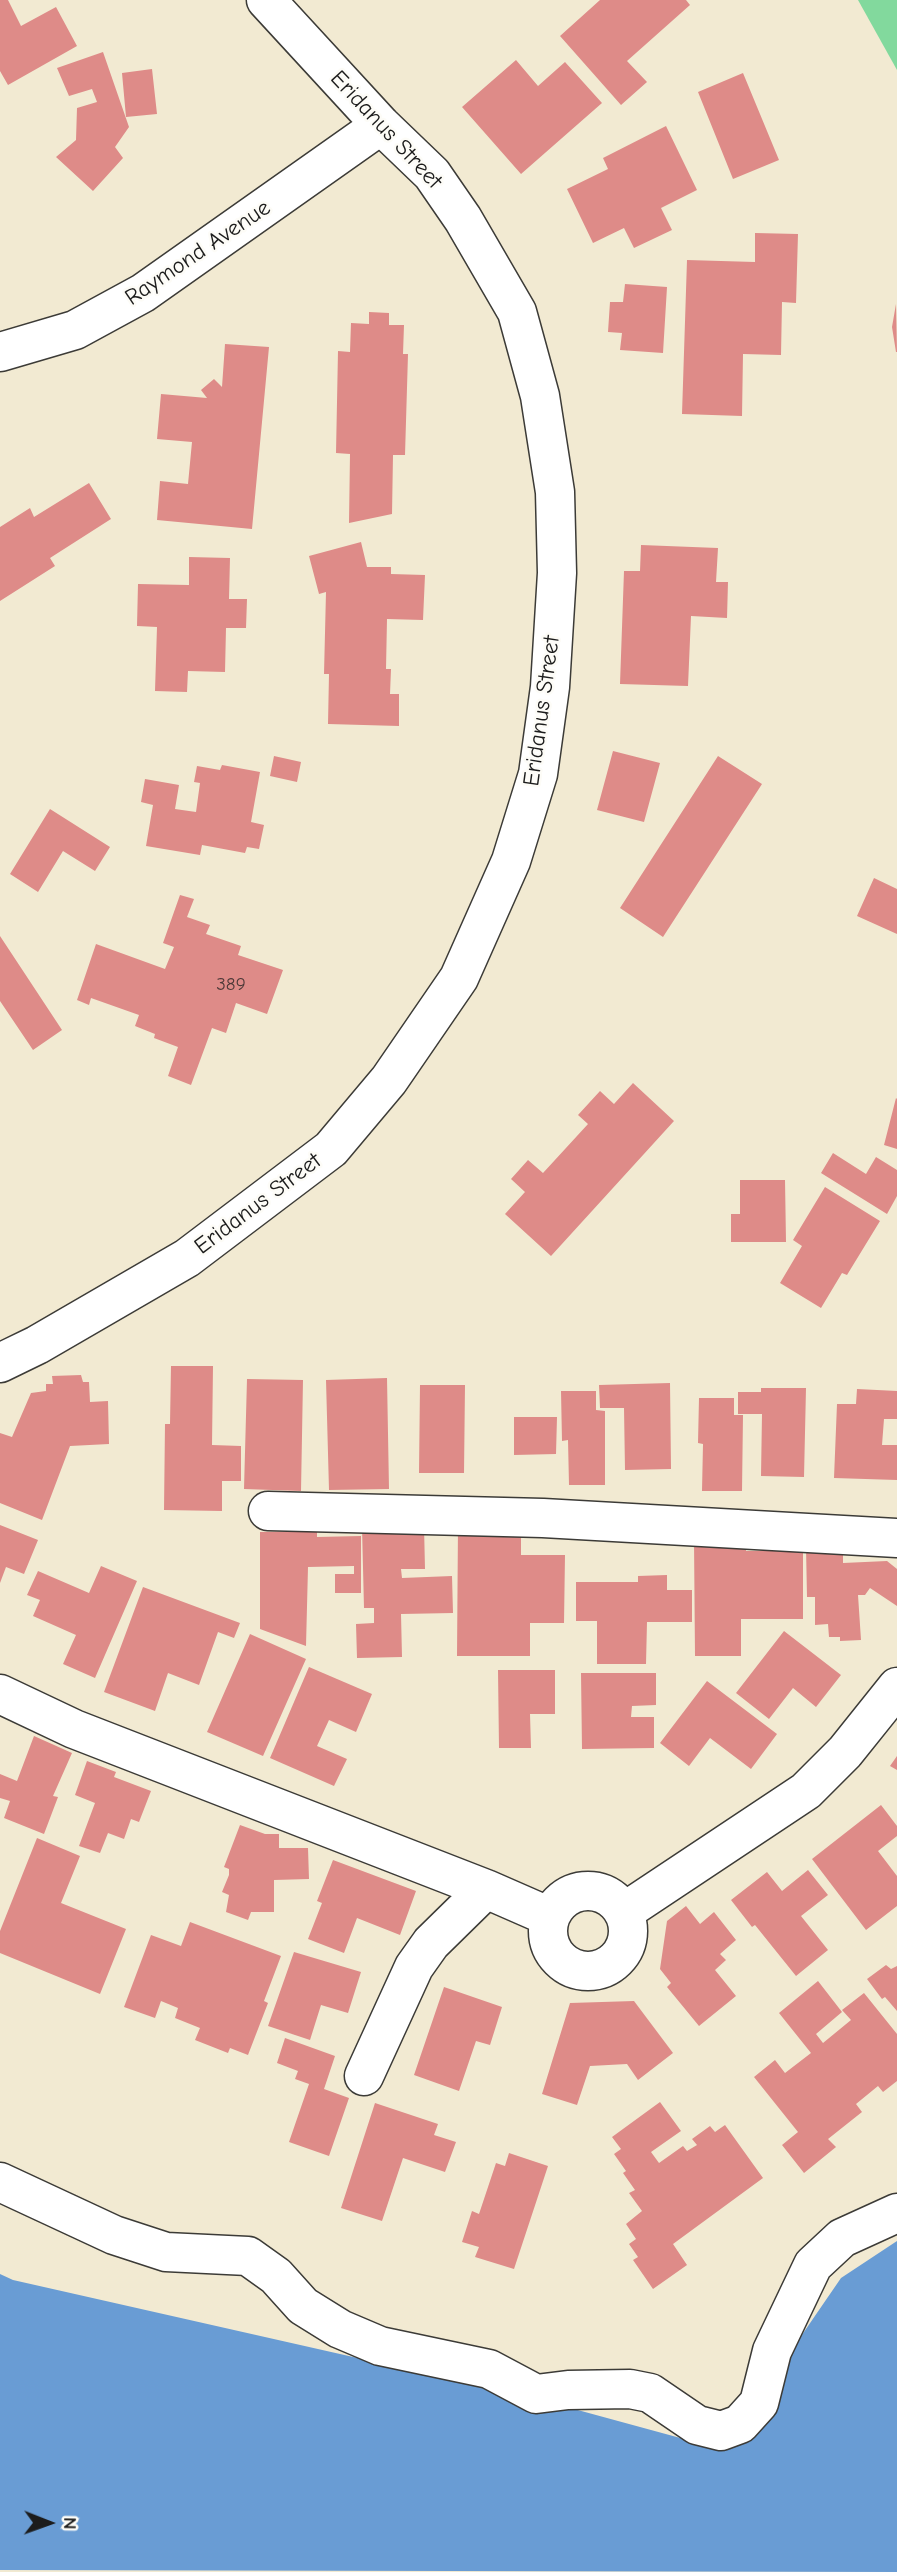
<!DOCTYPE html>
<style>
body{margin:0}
#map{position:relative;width:897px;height:2572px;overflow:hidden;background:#f2ead2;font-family:"Comic Neue",sans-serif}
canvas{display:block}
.north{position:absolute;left:14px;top:2488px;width:70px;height:70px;-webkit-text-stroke:5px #fdfcf7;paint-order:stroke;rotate:91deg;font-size:19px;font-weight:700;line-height:28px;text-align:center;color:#1c1c1c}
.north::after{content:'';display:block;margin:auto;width:24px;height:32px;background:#1c1c1c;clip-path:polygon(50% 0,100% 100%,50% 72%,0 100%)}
</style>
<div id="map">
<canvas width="897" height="2572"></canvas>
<div class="north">N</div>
</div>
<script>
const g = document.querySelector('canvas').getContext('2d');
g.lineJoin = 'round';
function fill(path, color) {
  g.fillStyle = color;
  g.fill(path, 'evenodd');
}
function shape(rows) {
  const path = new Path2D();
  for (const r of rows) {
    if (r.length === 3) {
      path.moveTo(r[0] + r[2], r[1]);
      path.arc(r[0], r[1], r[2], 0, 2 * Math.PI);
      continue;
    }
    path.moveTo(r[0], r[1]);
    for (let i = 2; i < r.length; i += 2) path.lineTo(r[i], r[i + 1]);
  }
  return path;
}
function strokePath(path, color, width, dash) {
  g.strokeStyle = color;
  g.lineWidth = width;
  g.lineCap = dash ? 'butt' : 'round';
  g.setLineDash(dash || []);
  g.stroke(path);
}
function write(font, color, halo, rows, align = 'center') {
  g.font = font + ' "Comic Neue",sans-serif';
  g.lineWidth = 5;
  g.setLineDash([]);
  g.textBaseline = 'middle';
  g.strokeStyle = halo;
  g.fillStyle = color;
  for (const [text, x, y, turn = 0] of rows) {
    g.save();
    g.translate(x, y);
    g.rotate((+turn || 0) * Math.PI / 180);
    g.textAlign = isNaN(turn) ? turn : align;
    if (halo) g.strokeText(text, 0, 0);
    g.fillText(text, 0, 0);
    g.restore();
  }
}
const green = shape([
 [858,0,897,0,897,70]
]);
const water = shape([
 [897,2241,897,2572,0,2570,0,2274,13,2280,530,2397,717,2448,784,2361,841,2278]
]);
const building = shape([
 [0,0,8,0,21,26,56,7,77,46,8,85,0,71],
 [600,0,686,0,690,5,627,61,647,82,621,105,560,36],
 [103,52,129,127,115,147,123,158,93,191,56,157,76,140,77,108,97,102,92,89,69,96,57,68],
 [516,60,538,86,565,62,602,103,521,174,462,107],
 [152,69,157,114,126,117,122,73],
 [743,73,779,160,733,179,698,92],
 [666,126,697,190,661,208,672,230,634,248,624,228,593,243,567,189,608,169,603,158],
 [755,233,798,234,796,303,782,302,781,355,743,354,742,416,682,414,687,260,755,262],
 [625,284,667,287,663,353,620,350,622,333,608,332,610,302,623,302],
 [896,304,897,352,896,352,892,327],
 [369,312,389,313,389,325,404,325,403,354,408,354,405,455,393,455,392,514,349,523,350,454,336,453,338,351,350,352,351,323,369,324],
 [225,344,269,347,252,529,157,520,160,481,188,484,192,442,157,439,161,394,207,398,201,390,214,379,222,387],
 [89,483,111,519,50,558,55,566,0,601,0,527,30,508,34,517],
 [361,542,367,567,391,567,391,574,425,575,423,620,387,619,386,669,391,669,390,694,399,694,399,726,328,724,329,674,324,674,326,592,319,594,309,556],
 [641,545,718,548,716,582,728,582,727,618,691,616,688,686,620,684,624,571,640,571],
 [189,557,230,558,229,599,247,599,246,628,226,628,225,672,188,671,187,692,155,691,157,627,137,626,138,584,189,585],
 [613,751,660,763,644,822,597,810],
 [274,756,301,762,297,782,270,776],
 [718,756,762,784,663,937,620,908],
 [222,765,260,772,251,822,264,825,259,849,247,847,245,853,202,845,200,855,146,846,153,805,141,802,145,779,179,785,175,809,196,812,200,783,194,782,197,766,220,770],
 [50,809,110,847,95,871,63,851,38,892,10,874],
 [874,878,897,889,897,934,857,916],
 [180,895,194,899,187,917,210,925,206,934,241,946,238,955,283,970,267,1014,236,1003,226,1033,212,1028,191,1085,168,1076,178,1047,154,1038,155,1034,135,1026,139,1015,91,998,89,1005,77,1000,96,944,165,969,174,947,163,943],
 [0,936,62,1030,33,1050,0,1001],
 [633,1083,674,1121,551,1256,505,1214,525,1192,511,1179,528,1160,543,1173,588,1124,578,1115,600,1091,614,1104],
 [896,1098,897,1099,897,1149,884,1145],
 [833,1153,866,1174,876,1157,897,1170,897,1196,887,1214,821,1173],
 [740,1180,785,1180,786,1242,731,1242,731,1214,740,1214],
 [825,1187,880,1221,847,1275,842,1273,821,1308,780,1283,802,1246,793,1240],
 [171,1366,213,1366,212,1445,241,1446,241,1481,222,1481,222,1511,164,1510,165,1424,170,1424],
 [81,1375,83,1382,89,1382,90,1402,108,1401,109,1444,70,1446,42,1520,0,1503,0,1433,12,1437,31,1393,46,1391,46,1384,53,1384,52,1376],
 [387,1378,389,1489,329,1490,326,1380],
 [247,1379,303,1380,301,1491,244,1489],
 [670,1383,671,1469,625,1470,624,1408,600,1408,599,1385],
 [420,1385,465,1385,464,1473,419,1473],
 [761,1388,806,1388,804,1477,761,1476,762,1414,738,1414,738,1392,761,1392],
 [857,1389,897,1391,897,1419,884,1419,882,1445,897,1445,897,1480,834,1478,837,1404,856,1404],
 [561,1391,596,1391,596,1410,605,1411,605,1485,569,1485,568,1440,562,1441],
 [699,1398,734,1398,734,1415,743,1415,742,1491,702,1491,703,1444,698,1443],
 [514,1417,557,1417,556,1454,514,1455],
 [0,1525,38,1540,24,1574,6,1567,0,1583],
 [458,1525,521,1525,521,1555,565,1555,564,1623,530,1623,530,1656,457,1656],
 [424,1526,425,1569,401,1569,402,1578,452,1576,453,1613,401,1614,402,1657,357,1658,356,1624,374,1623,374,1608,364,1608,362,1527],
 [317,1531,317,1537,361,1536,361,1593,335,1593,335,1574,354,1574,354,1566,308,1567,306,1646,260,1629,260,1532],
 [694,1540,746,1540,746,1551,803,1551,803,1619,741,1619,741,1656,695,1656],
 [843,1546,843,1563,887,1561,897,1569,897,1606,870,1588,865,1595,858,1595,861,1640,840,1641,840,1637,829,1637,828,1624,815,1625,815,1597,807,1597,806,1547],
 [101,1566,137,1581,95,1678,63,1664,76,1635,33,1616,40,1600,27,1595,38,1571,89,1593],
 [667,1575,667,1590,692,1590,692,1622,647,1622,646,1664,597,1664,597,1621,576,1621,576,1582,638,1582,638,1576],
 [143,1587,240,1623,234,1638,218,1632,199,1685,168,1673,155,1711,104,1692],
 [784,1631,841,1675,816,1707,793,1688,769,1719,736,1693],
 [250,1634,306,1659,263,1756,207,1732],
 [309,1667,372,1694,356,1732,329,1720,317,1746,347,1759,334,1786,270,1758],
 [498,1670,555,1670,555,1714,530,1714,531,1748,499,1748],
 [581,1673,656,1673,656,1705,632,1706,631,1717,654,1717,654,1748,582,1749],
 [707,1681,777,1734,751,1769,710,1738,689,1766,660,1743],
 [34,1736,72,1753,53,1796,58,1797,44,1834,4,1818,10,1801,0,1798,0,1774,17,1781],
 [897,1756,897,1770,890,1766],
 [87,1761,116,1772,114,1777,151,1791,139,1822,131,1819,124,1839,108,1833,100,1853,79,1846,95,1803,75,1795],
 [881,1805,897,1826,897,1836,878,1851,897,1876,897,1906,866,1930,812,1859],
 [240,1825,265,1834,279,1834,279,1848,308,1848,309,1879,274,1880,274,1912,251,1912,248,1920,226,1912,229,1895,222,1892,229,1875,229,1869,224,1867],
 [37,1838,80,1856,61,1903,126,1929,100,1994,0,1953,0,1931],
 [333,1860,416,1891,400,1935,357,1918,344,1953,308,1939,322,1903,317,1901],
 [808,1870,828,1895,801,1916,828,1950,796,1976,755,1925,752,1927,731,1900,767,1872,782,1891],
 [686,1906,700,1924,714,1912,736,1940,720,1954,726,1960,715,1970,736,1996,699,2026,667,1987,671,1983,660,1969,667,1921],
 [190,1922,281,1956,264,2001,268,2003,248,2055,230,2048,228,2053,195,2040,200,2028,175,2018,178,2008,161,2001,155,2018,124,2007,151,1935,181,1946],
 [294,1952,361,1972,348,2013,321,2005,310,2040,268,2026],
 [886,1965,891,1969,897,1966,897,2011,885,1997,882,1999,867,1979],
 [818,1981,842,2012,816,2034,823,2043,851,2020,842,2010,864,1993,897,2034,897,2081,883,2092,878,2086,856,2104,862,2112,828,2139,836,2147,804,2173,782,2145,798,2132,754,2077,775,2060,785,2073,811,2053,779,2013],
 [444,1987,502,2007,490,2045,476,2041,459,2091,414,2075],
 [634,2001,673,2053,638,2080,627,2064,590,2066,577,2105,542,2094,570,2003],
 [285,2038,335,2056,324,2089,349,2098,329,2156,289,2142,309,2084,295,2079,298,2071,277,2063],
 [660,2102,681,2131,651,2152,659,2163,683,2146,687,2151,697,2145,692,2139,710,2126,715,2132,725,2125,763,2178,673,2244,687,2265,653,2289,633,2260,638,2257,629,2244,636,2239,626,2224,642,2211,629,2193,635,2190,623,2173,626,2171,614,2154,621,2149,612,2137],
 [375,2103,438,2124,434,2135,456,2142,445,2172,403,2158,382,2221,341,2208],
 [509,2153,548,2166,514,2269,475,2257,479,2247,462,2242,472,2211,479,2214,496,2163,505,2166]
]);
const minor = shape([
 [0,352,75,330,143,293,381,125],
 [0,1363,37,1345,187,1258,331,1149,389,1080,459,978,511,861,538,774,550,687,557,573,555,492,540,396,517,312,463,219,432,174,381,125,266,0],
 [268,1511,543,1518,897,1538],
 [0,1694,74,1729,486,1889,550,1917],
 [588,1931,40],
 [624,1912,806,1791,845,1752,897,1687],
 [364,2076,414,1967,431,1943,486,1889],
 [0,2182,114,2235,166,2252,248,2256,276,2276,303,2306,340,2329,380,2346,489,2369,536,2394,568,2390,630,2389,650,2393,697,2425,721,2431,740,2424,759,2403,772,2351,813,2265,842,2238,897,2213]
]);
const numberNames = [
 ["389",231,985]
];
const streetNames = [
 ["Eridanus Street",386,130,47],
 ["Raymond Avenue",198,253,-34],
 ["Eridanus Street",542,711,-82],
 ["Eridanus Street",258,1204,-37]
];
fill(green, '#82d99d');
fill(water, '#699cd4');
fill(building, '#de8b88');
strokePath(minor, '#3c3b37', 41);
strokePath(minor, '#fff', 38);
write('19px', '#4c3837', null, numberNames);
write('23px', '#1c1c1c', '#fdfcf7', streetNames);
</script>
